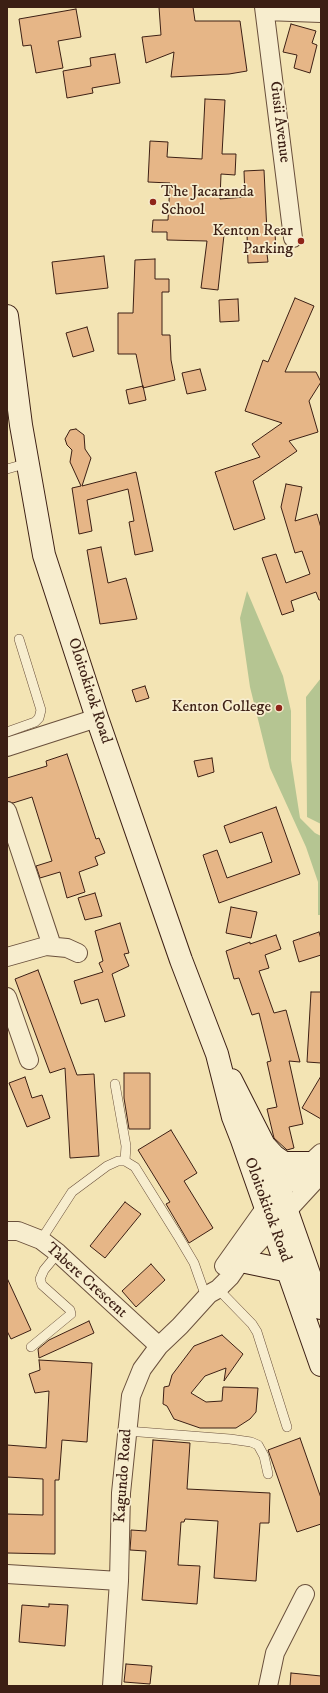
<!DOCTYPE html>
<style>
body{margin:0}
#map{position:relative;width:328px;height:1693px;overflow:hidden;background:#f3e4b4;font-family:"IM FELL DW Pica",serif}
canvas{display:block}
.frame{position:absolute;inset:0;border:8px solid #3c1f14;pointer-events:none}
</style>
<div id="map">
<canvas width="328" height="1693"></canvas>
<div class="frame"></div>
</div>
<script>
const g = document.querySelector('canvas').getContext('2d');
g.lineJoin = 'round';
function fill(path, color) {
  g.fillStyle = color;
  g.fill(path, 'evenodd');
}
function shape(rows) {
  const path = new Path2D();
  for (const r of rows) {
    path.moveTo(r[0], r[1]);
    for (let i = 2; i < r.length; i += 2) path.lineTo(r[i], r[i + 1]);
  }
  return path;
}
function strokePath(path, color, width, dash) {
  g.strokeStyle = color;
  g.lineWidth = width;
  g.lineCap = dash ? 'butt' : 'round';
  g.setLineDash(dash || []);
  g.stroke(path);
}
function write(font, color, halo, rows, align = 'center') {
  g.font = font + ' "IM FELL DW Pica",serif';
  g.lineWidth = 3.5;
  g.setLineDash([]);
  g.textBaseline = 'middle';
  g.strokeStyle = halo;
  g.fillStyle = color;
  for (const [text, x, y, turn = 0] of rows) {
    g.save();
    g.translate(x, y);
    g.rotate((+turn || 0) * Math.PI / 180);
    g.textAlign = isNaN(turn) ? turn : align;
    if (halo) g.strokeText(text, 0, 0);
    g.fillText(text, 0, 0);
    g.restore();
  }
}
const green = shape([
 [247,591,283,676,291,711,291,760,300,818,315,833,321,836,321,915,318,915,318,882,306,847,270,768,250,687,240,618],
 [321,678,321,824,307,817,306,697]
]);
const building = shape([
 [159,7,193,7,195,21,240,21,247,71,229,74,171,77,174,52,146,63,142,37,161,35,159,7],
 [76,9,81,37,58,41,63,68,36,73,31,45,23,46,19,19,76,9],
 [291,24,316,31,312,43,317,45,310,73,294,68,297,55,283,52,291,24],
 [115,54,120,83,92,88,93,93,67,98,63,71,91,66,90,58,115,54],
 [205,99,225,100,222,154,236,154,235,175,221,174,220,199,245,197,244,171,264,170,267,233,275,232,276,253,267,254,268,262,248,263,247,234,224,235,218,290,201,288,207,241,167,240,167,232,152,232,153,220,168,220,170,183,148,182,150,141,168,142,167,157,202,159,205,99],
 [104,256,108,288,56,294,52,262,104,256],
 [155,259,155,279,169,279,169,292,162,292,162,335,170,335,171,360,175,380,143,388,136,354,118,354,118,313,133,313,135,260,155,259],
 [295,298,314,306,285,372,316,372,321,382,309,401,318,432,289,441,297,451,253,481,265,519,234,530,215,472,260,457,252,444,282,423,245,411,263,360,268,362,295,298],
 [238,299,239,321,220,322,219,300,238,299],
 [87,327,94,351,73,357,66,333,87,327],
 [200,369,206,390,187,394,182,373,200,369],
 [143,386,146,400,129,404,126,390,143,386],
 [76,429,84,435,85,449,91,458,82,486,136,472,153,551,135,555,129,522,134,521,128,489,87,500,92,531,79,534,72,488,81,486,70,462,72,450,67,445,65,439,70,430,76,429],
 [286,484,302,487,295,521,317,514,321,528,321,600,319,600,316,592,291,601,294,611,282,615,262,558,276,554,286,583,310,574,302,551,295,553,281,507,286,484],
 [101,547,108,583,126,578,137,619,100,624,87,550,101,547],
 [145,686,149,698,136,702,132,690,145,686],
 [67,754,96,839,99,838,105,853,95,857,98,865,79,872,85,892,67,898,60,872,40,878,36,866,52,861,32,797,13,803,7,801,7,778,47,766,46,761,67,754],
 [212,758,214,772,198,777,194,761,212,758],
 [276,807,300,874,219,903,203,855,217,850,227,878,272,862,262,832,230,843,224,826,276,807],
 [95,893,102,916,85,920,78,898,95,893],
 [231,907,257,912,251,938,226,933,231,907],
 [120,923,129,953,124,954,129,966,112,974,125,1016,105,1022,98,999,81,1004,74,981,103,972,99,963,103,961,95,931,120,923],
 [319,932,321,939,321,955,299,962,293,941,319,932],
 [276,935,281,949,265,955,269,968,259,971,274,1013,286,1010,300,1062,289,1061,303,1124,289,1127,294,1148,287,1150,274,1138,267,1109,277,1107,267,1062,271,1061,259,1013,252,1015,239,978,234,979,226,951,250,942,250,944,276,935],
 [38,970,77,1075,94,1074,99,1156,70,1158,65,1068,50,1073,15,979,38,970],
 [311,992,321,992,321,1063,307,1062,311,992],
 [124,1073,150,1073,150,1129,129,1129,124,1098,124,1073],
 [321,1076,321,1119,302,1108,321,1076],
 [25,1077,32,1098,42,1095,50,1118,27,1127,9,1083,25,1077],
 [171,1130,197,1173,184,1181,213,1228,189,1243,166,1204,170,1202,138,1150,171,1130],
 [125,1202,141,1214,105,1258,90,1246,125,1202],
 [151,1264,165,1280,136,1307,122,1291,151,1264],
 [7,1278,31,1330,11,1339,7,1331,7,1278],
 [89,1321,94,1333,39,1358,38,1349,49,1340,89,1321],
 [222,1335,243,1354,224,1381,226,1368,205,1376,191,1393,206,1402,222,1401,223,1387,258,1388,256,1412,250,1419,236,1428,200,1428,174,1419,167,1406,163,1404,164,1387,169,1386,172,1375,194,1346,222,1335],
 [39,1360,92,1363,87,1442,62,1440,59,1480,55,1480,55,1554,7,1553,7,1514,43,1515,43,1479,7,1477,7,1445,46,1448,49,1391,35,1393,29,1374,40,1370,39,1360],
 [300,1438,321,1498,321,1524,297,1532,268,1450,300,1438],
 [153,1440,190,1443,187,1489,270,1493,269,1523,260,1523,256,1581,214,1578,218,1521,185,1519,184,1522,181,1522,178,1565,200,1566,197,1604,142,1600,146,1551,130,1550,131,1536,131,1530,146,1531,153,1440],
 [49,1604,68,1605,65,1646,19,1642,22,1605,49,1607,49,1604],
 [126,1664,152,1666,150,1684,124,1682,126,1664],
 [291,1673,321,1676,321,1686,290,1686,291,1673]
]);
const service = shape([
 [7,469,28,463],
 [7,732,35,722,39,718,41,710,19,639],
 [115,1084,126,1146,125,1161],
 [41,1240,72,1192,107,1166,118,1161,125,1161,135,1167,178,1236,194,1263,206,1297],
 [218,1289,252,1324,257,1332,287,1427],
 [31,1347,71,1314,70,1310,42,1285,40,1279,44,1270,58,1253],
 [127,1431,230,1439,251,1442,258,1445,264,1456,268,1474]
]);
const minor = shape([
 [264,7,293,238],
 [265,11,321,13],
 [7,747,97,718],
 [7,811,52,946],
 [7,957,46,946,67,948,78,953],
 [7,997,29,1060],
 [7,1231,18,1231,41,1240,58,1253,159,1346],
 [224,1266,266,1207,280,1191,321,1153],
 [7,1574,119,1581],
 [112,1686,119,1581,121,1493,131,1396,142,1369,159,1346,180,1326,209,1294,218,1289,230,1277,241,1261,321,1174],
 [268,1686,275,1653,305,1594]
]);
const secondary = shape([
 [7,316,21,425,44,555,97,718,181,960,217,1054,233,1117,242,1140,321,1365],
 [231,1080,263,1143,321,1308],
 [263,1144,274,1156,284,1163,311,1163],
 [241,1261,289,1271]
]);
const markers = [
 [153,202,4,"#8f2418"],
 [301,241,4,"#8f2418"],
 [279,708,4,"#8f2418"]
];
const streetNames = [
 ["Gusii Avenue",279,122,83],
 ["Oloitokitok Road",89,691,72],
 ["Oloitokitok Road",267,1210,70],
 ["Tabere Crescent",86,1281,42],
 ["Kagundo Road",124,1476,-86]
];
const poiNames = [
 ["The Jacaranda",161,193,"left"],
 ["School",161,211,"left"],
 ["Kenton Rear",293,232],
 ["Parking",293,250],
 ["Kenton College",271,708]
];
fill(green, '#b5c592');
fill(building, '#e6b687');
strokePath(building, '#3c1f14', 1);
strokePath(service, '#6a503c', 10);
strokePath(minor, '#6a503c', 20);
strokePath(secondary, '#3c1f14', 24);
strokePath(service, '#f7edce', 9);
strokePath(minor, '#f7edce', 18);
strokePath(secondary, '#f7edce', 22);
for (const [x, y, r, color] of markers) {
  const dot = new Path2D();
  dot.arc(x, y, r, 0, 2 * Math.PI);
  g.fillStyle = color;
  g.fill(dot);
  strokePath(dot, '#f7edce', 1.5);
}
write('16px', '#3c1f14', '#f7edce', streetNames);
write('16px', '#3c1f14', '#f7edce', poiNames, 'right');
</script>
